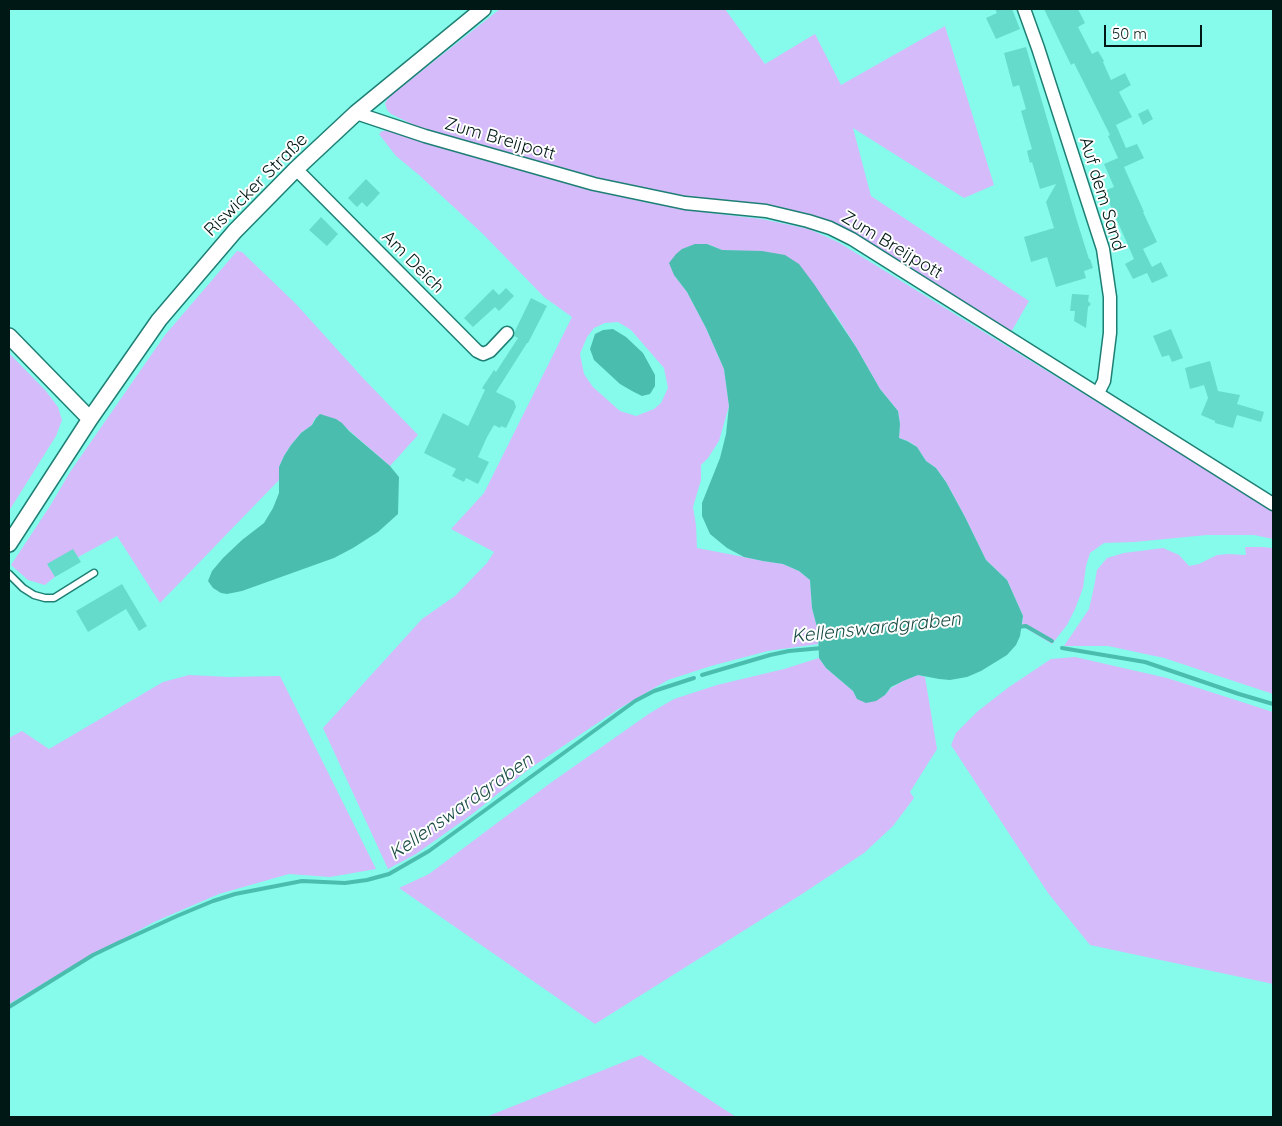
<!DOCTYPE html>
<meta charset="utf-8">
<style>
body{margin:0}
#map{position:relative;width:1282px;height:1126px;overflow:hidden;background:#86fbeb;font-family:Quicksand,sans-serif}
canvas{display:block}
.frame{position:absolute;inset:0;border:10px solid #001815;pointer-events:none}
.scale{position:absolute;left:1104px;top:25px;width:98px;height:22px;box-sizing:border-box;border:2px solid #001815;border-top:0;padding-left:6px;font-size:15px;line-height:18px;white-space:nowrap;color:#001815;-webkit-text-stroke:4px #fff;paint-order:stroke}
</style>
<div id="map">
<canvas width="1282" height="1126"></canvas>
<div class="frame"></div>
<div class="scale">50 m</div>
</div>
<script>
const g = document.querySelector('canvas').getContext('2d');
g.lineJoin = 'round';
function fill(path, color) {
  g.fillStyle = color;
  g.fill(path, 'evenodd');
}
function shape(rows) {
  const path = new Path2D();
  for (const r of rows) {
    path.moveTo(r[0], r[1]);
    for (let i = 2; i < r.length; i += 2) path.lineTo(r[i], r[i + 1]);
  }
  return path;
}
function strokePath(path, color, width, dash) {
  g.strokeStyle = color;
  g.lineWidth = width;
  g.lineCap = dash ? 'butt' : 'round';
  g.setLineDash(dash || []);
  g.stroke(path);
}
function write(font, color, halo, rows, align = 'center') {
  g.font = font + ' Quicksand,sans-serif';
  g.lineWidth = 4;
  g.setLineDash([]);
  g.textBaseline = 'middle';
  g.strokeStyle = halo;
  g.fillStyle = color;
  for (const [text, x, y, turn = 0] of rows) {
    g.save();
    g.translate(x, y);
    g.rotate((+turn || 0) * Math.PI / 180);
    g.textAlign = isNaN(turn) ? turn : align;
    if (halo) g.strokeText(text, 0, 0);
    g.fillText(text, 0, 0);
    g.restore();
  }
}
const green = shape([
 [500,9,725,9,765,64,815,34,841,85,945,26,994,185,964,198,853,128,871,196,1029,301,1010,334,840,229,714,202,661,194,598,181,422,129,391,114,387,110,385,103,390,96],
 [382,131,391,131,480,158,597,191,649,203,710,213,762,219,809,229,838,242,1196,463,1273,512,1273,539,1254,535,1207,535,1134,542,1104,543,1090,553,1086,566,1083,588,1075,609,1067,625,1052,644,1022,626,1023,616,1007,580,986,560,965,517,946,482,936,468,926,461,917,447,908,441,899,438,900,424,898,411,880,389,856,347,834,312,742,251,722,250,707,244,674,275,687,292,706,328,724,369,729,406,719,441,708,458,701,465,701,480,693,507,696,525,697,548,744,557,763,561,783,564,799,571,810,580,812,608,818,631,818,644,768,651,711,666,668,680,620,708,529,769,471,815,416,854,388,869,323,728,422,619,455,596,487,563,494,552,451,529,484,493,572,317,544,297,483,234,419,175,396,156,379,134],
 [618,322,631,330,664,368,668,388,661,403,654,409,636,416,620,411,593,387,584,374,580,354,587,337,594,328,605,323],
 [237,251,242,252,296,304,363,378,418,435,390,466,336,419,315,418,312,425,301,433,291,445,284,456,279,467,280,479,160,603,117,536,80,556,45,585,28,580,11,565,50,506,70,472,165,335],
 [9,353,46,391,58,407,62,420,56,436,9,511],
 [1245,547,1262,547,1273,548,1273,694,1164,658,1108,646,1064,646,1089,609,1094,587,1097,570,1107,558,1124,553,1163,548,1179,555,1189,566,1199,564,1217,555,1229,554,1246,555],
 [1075,657,1167,678,1273,712,1273,984,1090,945,1048,893,951,745,956,733,978,711,1009,687,1051,659],
 [819,658,826,668,853,691,857,699,885,695,891,688,903,681,918,675,925,677,937,749,910,792,914,798,893,826,864,853,802,894,595,1024,399,888,429,874,549,784,650,713,674,699,717,685,784,669],
 [189,675,229,677,280,676,376,869,330,877,289,874,219,894,154,922,54,977,9,1004,9,738,22,731,49,749,163,682],
 [641,1055,736,1117,486,1117]
]);
const water = shape([
 [695,244,707,244,722,250,762,251,785,255,799,264,814,284,856,347,880,389,898,411,900,424,899,438,907,441,917,447,926,461,936,468,946,482,965,517,986,560,1007,580,1023,616,1020,636,1016,645,1007,655,981,671,967,677,950,680,939,679,918,675,903,681,891,687,885,695,876,701,866,703,857,699,853,691,826,668,819,658,818,631,812,608,810,580,799,571,783,564,763,561,744,557,727,548,710,534,702,516,702,503,720,458,726,434,729,406,724,369,706,328,687,292,674,275,669,263,676,254,682,249],
 [613,329,626,337,643,353,655,375,655,386,650,394,642,396,632,391,620,384,594,360,590,349,595,334,603,330],
 [320,414,336,419,342,423,349,431,390,466,399,477,398,514,378,532,353,548,334,558,242,591,227,594,221,593,213,588,208,581,212,571,223,558,242,540,264,523,273,508,279,493,279,467,284,456,291,445,301,433,312,425,316,418]
]);
const stream = shape([
 [1017,627,1026,626,1052,641],
 [1062,648,1145,662,1239,694,1273,704],
 [702,675,770,655,789,651,822,648],
 [9,1007,93,955,118,943,177,916,213,901,235,894,302,881,345,883,367,880,389,874,429,851,635,701,654,691,694,678]
]);
const building = shape([
 [995,9,1012,9,1020,29,996,39,986,18,997,13],
 [1044,9,1078,9,1085,23,1078,27,1092,54,1098,51,1104,61,1103,62,1111,80,1125,73,1131,85,1119,92,1132,117,1116,125,1126,148,1137,144,1144,158,1124,167,1144,212,1143,212,1157,242,1143,249,1152,267,1161,262,1168,276,1152,283,1147,273,1133,279,1125,264,1134,259,1104,191,1114,187,1104,164,1118,158,1108,136,1110,135,1074,63,1071,65],
 [1026,47,1077,221,1089,259,1090,259,1093,268,1084,271,1086,278,1056,287,1047,257,1031,262,1024,237,1054,228,1046,202,1056,184,1040,189,1032,162,1030,163,1027,151,1032,149,1021,111,1026,109,1019,85,1013,87,1004,53],
 [1148,109,1153,119,1143,125,1138,114],
 [366,179,380,193,367,207,362,202,357,207,348,198],
 [321,217,338,234,327,246,309,230],
 [506,288,514,296,499,311,495,307,473,327,464,318,493,289,499,295],
 [1072,294,1089,295,1088,301,1091,304,1088,307,1086,328,1074,321,1075,311,1070,311],
 [531,298,547,306,528,343,527,343,496,392,514,401,516,407,506,428,501,426,500,428,494,425,487,437,478,457,489,462,478,484,466,478,464,482,452,476,456,469,424,453,443,413,468,426,485,390,482,388,494,370,496,372,518,338,514,336,515,331],
 [1171,329,1183,358,1172,362,1169,355,1162,357,1153,336],
 [1210,361,1218,391,1240,395,1237,404,1264,412,1261,422,1237,415,1233,428,1215,423,1215,421,1201,415,1208,398,1204,385,1190,389,1185,368],
 [73,549,81,562,55,577,47,564],
 [122,584,147,626,139,631,126,609,88,632,76,611]
]);
const service = shape([
 [9,574,23,588,34,595,45,598,54,598,94,573]
]);
const minor = shape([
 [1024,9,1038,48,1103,249,1110,297,1110,333,1104,381,1098,393],
 [356,113,425,136,594,184,685,203,766,211,808,221,830,228,852,239,1273,504],
 [296,169,477,351,483,354,490,351,507,333]
]);
const tertiary = shape([
 [9,336,90,419],
 [9,544,90,419,159,320,235,231,296,169,356,113,483,9]
]);
const streetNames = [
 ["Zum Breijpott",500,139,16],
 ["Riswicker Straße",256,185,-45],
 ["Auf dem Sand",1102,194,73],
 ["Zum Breijpott",892,245,31],
 ["Am Deich",413,262,45]
];
const waterNames = [
 ["Kellenswardgraben",876,628,-6],
 ["Kellenswardgraben",461,807,-35]
];
fill(green, '#d5bbfa');
fill(water, '#4bbdaf');
strokePath(stream, '#4bbdaf', 4);
fill(building, '#65dbcb');
strokePath(service, '#1e7f74', 9);
strokePath(minor, '#1e7f74', 15);
strokePath(tertiary, '#1e7f74', 18);
strokePath(service, '#fff', 6);
strokePath(minor, '#fff', 12);
strokePath(tertiary, '#fff', 15);
write('18px', '#001815', '#fff', streetNames);
write('italic 19px', '#1c4e47', '#fff', waterNames);
</script>
